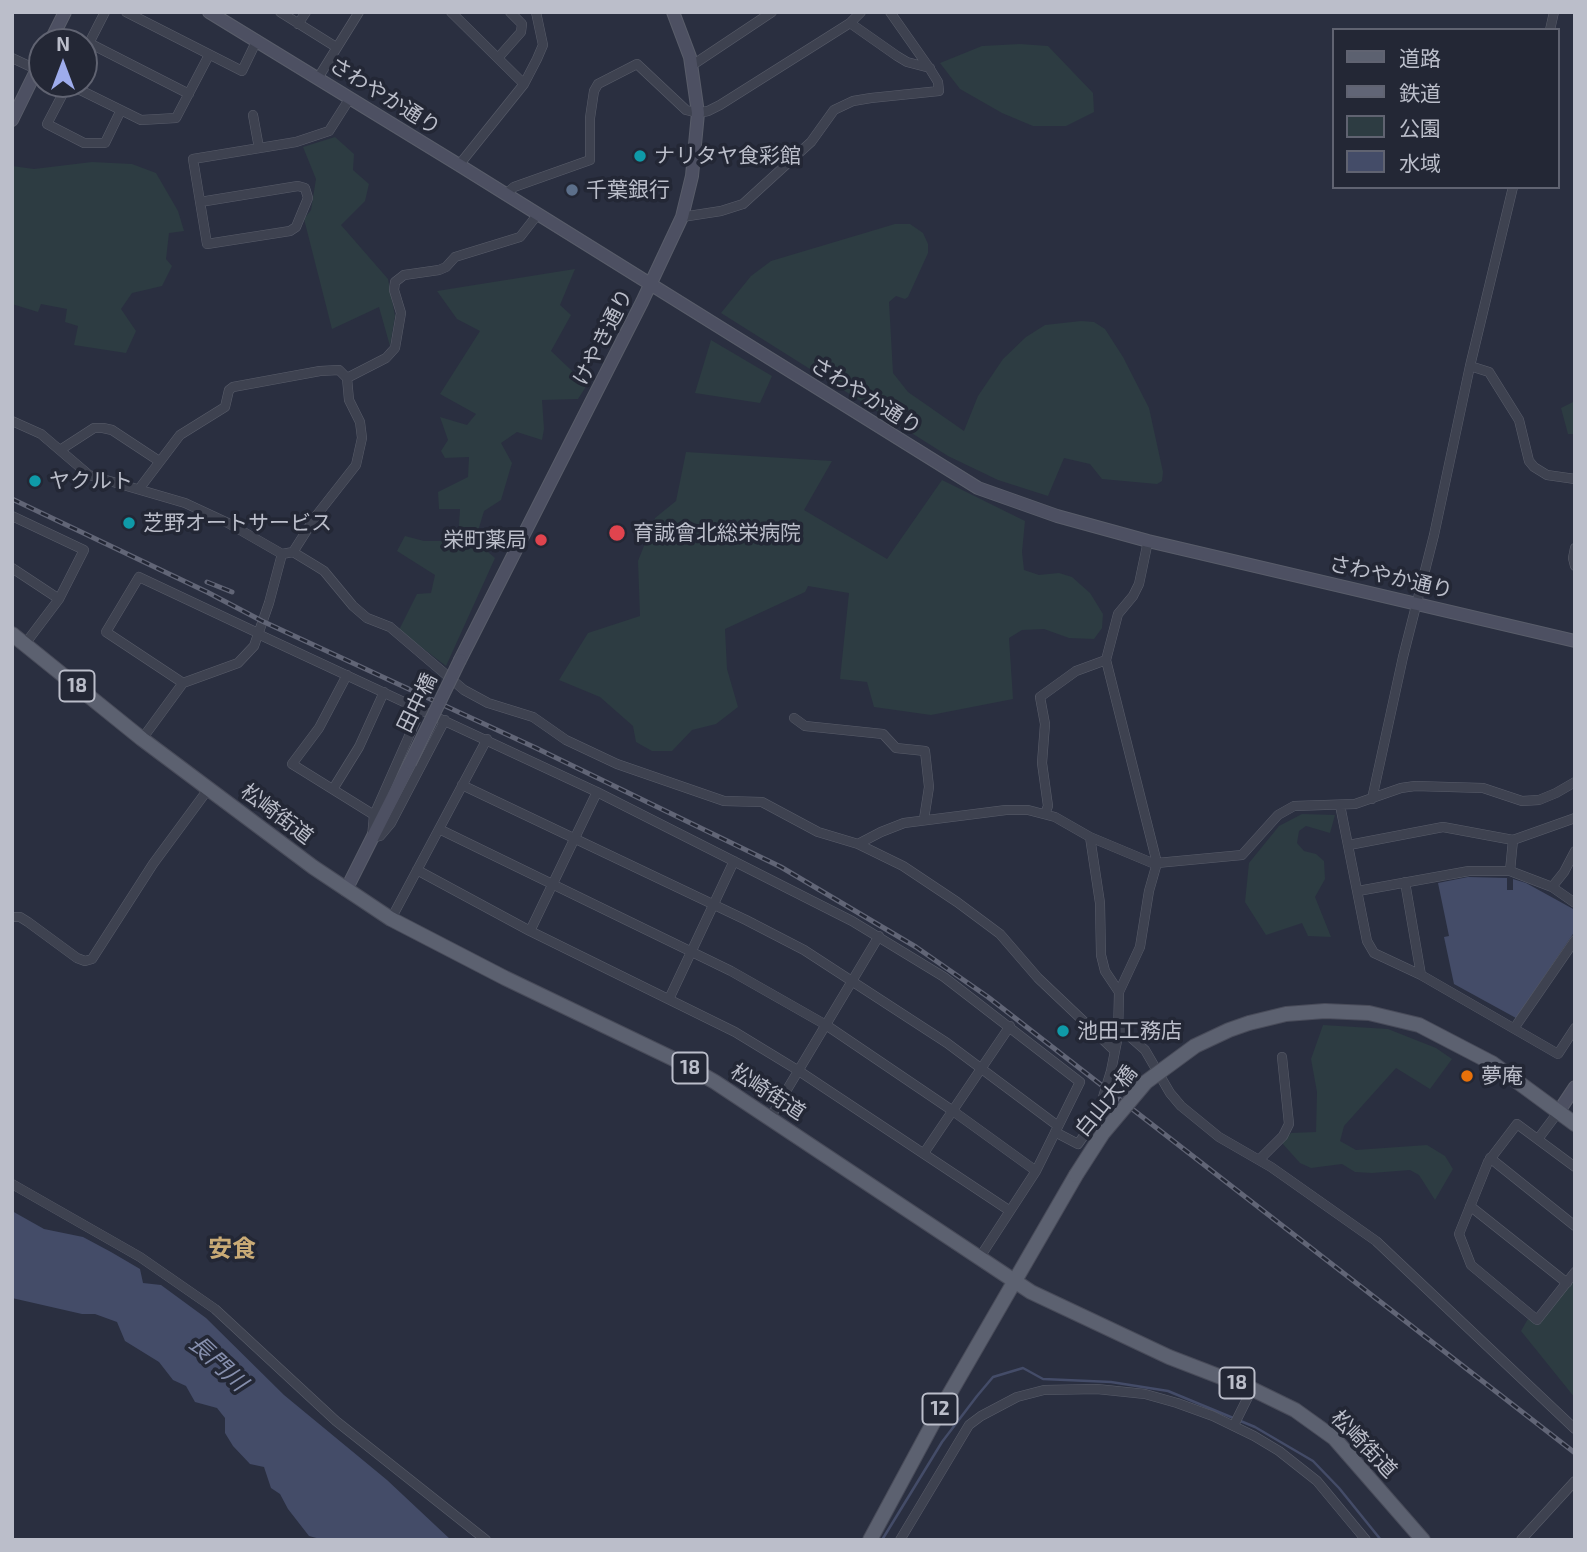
<!DOCTYPE html>
<meta charset="utf-8">
<style>
body{margin:0}
#map{position:relative;width:1587px;height:1552px;overflow:hidden;background:#2a2f40;font-family:"Exo 2","Noto Sans JP",sans-serif}
canvas{display:block}
.frame{position:absolute;inset:0;border:14px solid #bbbeca;pointer-events:none}
.legend{position:absolute;left:1332px;top:28px;width:228px;height:161px;box-sizing:border-box;background:#232735;border:2px solid #606371;margin:0;padding:9px 12px;list-style:none;font-size:21px;color:#bbbeca}
.legend li{display:flex;align-items:center;gap:14px;height:35px}
.legend b{width:35px;border:2px solid #606371}
.north{position:absolute;left:28px;top:28px;width:70px;height:70px;box-sizing:border-box;background:#232735;border:2px solid #606371;border-radius:50%;rotate:0deg;font-size:19px;font-weight:700;line-height:28px;text-align:center;color:#bbbeca}
.north::after{content:'';display:block;margin:auto;width:24px;height:32px;background:#9eacec;clip-path:polygon(50% 0,100% 100%,50% 72%,0 100%)}
</style>
<div id="map">
<canvas width="1587" height="1552"></canvas>
<div class="frame"></div>
<ul class="legend">
<li><b style="height:9px;background:#5c6170"></b>道路</li>
<li><b style="height:9px;background:#616576"></b>鉄道</li>
<li><b style="height:19px;background:#2d3c42"></b>公園</li>
<li><b style="height:19px;background:#444c68"></b>水域</li>
</ul>
<div class="north">N</div>
</div>
<script>
const g = document.querySelector('canvas').getContext('2d');
g.lineJoin = 'round';
function fill(path, color) {
  g.fillStyle = color;
  g.fill(path, 'evenodd');
}
function shape(rows) {
  const path = new Path2D();
  for (const r of rows) {
    path.moveTo(r[0], r[1]);
    for (let i = 2; i < r.length; i += 2) path.lineTo(r[i], r[i + 1]);
  }
  return path;
}
function strokePath(path, color, width, dash) {
  g.strokeStyle = color;
  g.lineWidth = width;
  g.lineCap = dash ? 'butt' : 'round';
  g.setLineDash(dash || []);
  g.stroke(path);
}
function write(font, color, halo, rows, align = 'center') {
  g.font = font + ' "Exo 2","Noto Sans JP",sans-serif';
  g.lineWidth = 7;
  g.setLineDash([]);
  g.textBaseline = 'middle';
  g.strokeStyle = halo;
  g.fillStyle = color;
  for (const [text, x, y, turn = 0] of rows) {
    g.save();
    g.translate(x, y);
    g.rotate((+turn || 0) * Math.PI / 180);
    g.textAlign = isNaN(turn) ? turn : align;
    if (halo) g.strokeText(text, 0, 0);
    g.fillText(text, 0, 0);
    g.restore();
  }
}
const green = shape([
 [1020,44,1048,46,1093,93,1094,112,1066,126,1033,126,1002,113,960,89,940,63,982,46],
 [335,137,354,154,353,170,369,184,365,201,341,225,388,279,395,316,390,346,379,307,332,329,304,219,311,210,316,179,303,147],
 [92,162,132,164,156,173,178,211,184,231,169,233,166,259,172,266,162,286,132,293,121,309,136,331,126,353,74,345,78,326,65,322,67,309,41,304,38,312,12,304,12,166,34,169],
 [895,224,910,224,923,233,928,244,928,253,908,297,905,299,896,296,889,302,893,373,908,392,964,431,978,396,1003,359,1026,337,1045,325,1081,321,1094,322,1105,329,1123,357,1149,408,1163,472,1162,481,1157,484,1102,479,1090,464,1064,458,1048,496,998,480,948,456,721,313,751,276,771,261],
 [575,269,560,305,571,315,551,351,587,385,578,399,542,400,544,429,542,440,517,432,501,443,512,463,501,500,484,511,475,541,495,558,446,666,399,630,417,594,431,593,435,575,397,551,405,536,424,541,458,541,460,509,439,509,438,492,468,477,469,457,445,458,441,451,448,440,440,417,467,425,476,414,440,394,480,331,457,319,437,291],
 [711,340,772,376,760,403,695,393],
 [1575,401,1575,434,1568,434,1561,408],
 [686,452,832,461,804,510,887,559,942,480,1025,521,1022,552,1024,570,1039,575,1059,573,1072,577,1090,593,1103,614,1102,628,1094,639,1069,638,1044,629,1022,630,1009,638,1013,699,931,715,874,707,867,682,840,679,849,593,808,586,805,592,725,629,727,669,738,707,716,724,692,730,672,751,652,751,636,742,633,726,600,697,559,680,588,633,640,616,638,561,655,518,676,501],
 [1302,814,1335,815,1330,833,1306,826,1299,831,1297,843,1304,851,1316,854,1324,861,1325,879,1315,897,1331,937,1308,936,1302,923,1266,935,1245,902,1249,863,1279,826],
 [1323,1025,1388,1029,1436,1048,1452,1059,1430,1089,1396,1068,1344,1126,1340,1141,1356,1150,1427,1145,1445,1156,1453,1169,1435,1200,1419,1175,1410,1170,1372,1173,1355,1172,1342,1164,1311,1168,1300,1163,1282,1143,1291,1133,1316,1132,1317,1092,1311,1059],
 [1575,1278,1575,1398,1521,1331,1529,1317,1539,1325]
]);
const water = shape([
 [1468,877,1507,878,1507,890,1513,890,1513,879,1526,883,1575,910,1575,931,1516,1018,1454,984,1444,937,1449,936,1438,883],
 [12,1211,44,1229,83,1237,111,1252,140,1269,143,1283,161,1285,206,1318,284,1395,387,1480,451,1540,324,1540,309,1536,288,1509,280,1494,271,1488,264,1467,250,1464,233,1446,225,1433,225,1418,217,1408,195,1402,186,1386,173,1380,159,1362,125,1341,117,1322,95,1314,82,1314,12,1298]
]);
const stream = shape([
 [882,1540,942,1442,977,1396,993,1377,1023,1368,1043,1379,1111,1382,1168,1391,1255,1427,1313,1461,1339,1488,1381,1540]
]);
const street = shape([
 [126,12,242,71,257,40],
 [280,12,336,47],
 [451,12,524,84],
 [850,23,897,56,907,62,930,68],
 [298,24,306,12],
 [1550,30,1554,12],
 [89,43,189,94],
 [84,53,105,12],
 [12,58,40,71],
 [498,58,521,32,522,24,510,12],
 [691,66,772,12],
 [318,78,359,12],
 [68,84,141,120,176,118,209,55],
 [68,84,47,124,84,143,105,143,121,110],
 [253,115,259,148],
 [459,165,524,84,537,59,543,45,536,12],
 [506,194,514,187,590,160,590,118,594,91,598,84,637,64,686,110,698,113,708,111,720,105,850,23,861,12],
 [200,202,298,186,305,188,308,198,296,227,290,231,207,244,193,159,296,142,329,131,350,98],
 [682,217,721,211,743,204,811,142,834,110,853,101,871,98,939,91,938,82,930,69,890,12],
 [1470,366,1489,372,1519,420,1529,461,1534,467,1547,475,1575,479],
 [12,421,41,434,89,475,185,503,228,523,282,554,293,552,316,566,324,571,353,606,367,618,390,627,464,690,488,703,533,717,566,740,617,764,724,801,762,802,818,832,858,844,903,866,957,902,1000,934,1038,978,1115,1051],
 [60,450,94,428,103,428,112,430,159,461],
 [139,489,180,435,225,407,229,390,233,387,320,371,339,370,347,378],
 [12,516,84,550,59,599,25,644],
 [1148,541,1139,584,1133,596,1118,614,1106,660,1157,863],
 [1575,548,1573,558,1575,566],
 [293,552,316,516,356,465,362,438,360,422,349,400,347,378,386,358,395,348,401,313,394,290,395,282,404,275,439,270,446,267,455,257,520,237,538,214],
 [12,568,59,599],
 [258,634,597,792,852,921,944,977,1080,1082,1036,1171,980,1257],
 [347,675,319,728,292,764,374,815],
 [183,683,106,632,139,577,258,633],
 [421,709,374,815,372,838,380,836,391,823,445,720],
 [794,718,805,726,883,734,896,748,925,751,929,787,924,819],
 [142,739,183,683,238,663,254,646,269,603,282,554],
 [462,785,746,920,804,950,947,1043,1058,1126],
 [333,789,359,747,384,692],
 [1372,799,1403,657,1434,535,1470,366,1513,187],
 [1340,805,1367,941,1374,953,1421,975,1558,1054,1575,1028],
 [1045,814,1048,806,1042,763,1045,724,1040,697,1076,671,1106,660],
 [439,829,731,971,826,1025,953,1111,1036,1171],
 [1090,837,1100,903,1101,955,1105,971,1119,992],
 [858,844,881,832,904,823,1006,810,1028,810,1055,817,1090,837,1157,865],
 [1349,845,1443,827,1513,840,1575,818],
 [417,870,530,931,735,1032,799,1071,1010,1211],
 [1510,871,1513,840],
 [1405,882,1421,975],
 [1552,887,1564,872,1575,851],
 [1358,891,1469,871,1510,871,1552,887,1575,903],
 [12,917,20,917,28,922,77,958,85,961,92,959,153,864,209,788],
 [391,919,487,739],
 [530,931,597,792],
 [669,999,734,861],
 [1119,1027,1145,1050,1170,1093,1181,1106,1219,1137,1271,1167,1376,1241,1575,1429],
 [1515,1027,1575,940],
 [770,1118,879,936],
 [1055,1132,1078,1144,1097,1117,1111,1071,1118,1036,1119,992,1140,947,1149,891,1157,863,1242,855,1278,815,1294,806,1355,804,1401,788,1415,786,1483,788,1522,801,1539,800,1556,793,1575,782],
 [1538,1139,1559,1111],
 [924,1153,1010,1026],
 [1490,1158,1575,1226],
 [1259,1160,1283,1136,1289,1124,1282,1057],
 [1575,1167,1517,1124,1488,1162,1459,1234,1471,1265,1537,1320,1575,1272],
 [12,1184,140,1257,215,1309,336,1421,486,1540],
 [1470,1206,1567,1283],
 [1234,1425,1252,1389],
 [900,1540,969,1425,981,1416,1017,1397,1044,1390,1097,1389,1145,1394,1177,1403,1213,1416,1254,1436,1279,1451,1317,1481,1366,1540],
 [1521,1540,1575,1481]
]);
const secondary = shape([
 [209,12,459,165,978,488,1057,516,1148,541,1575,641],
 [50,42,65,12],
 [12,120,42,59],
 [460,660,642,302,682,217,692,176,698,113,690,57,673,12],
 [346,890,410,763],
 [1559,1111,1575,1087]
]);
const primary = shape([
 [12,634,142,739,313,867,391,919,505,978,682,1063,715,1082,1031,1292,1169,1357,1252,1389,1295,1410,1334,1438,1423,1540],
 [1249,1023,1286,1014,1325,1011,1369,1013,1419,1025,1492,1063,1575,1124],
 [870,1540,939,1412,1076,1175]
]);
const rail = shape([
 [12,499,207,592,262,621,536,748,781,867,916,947,988,997,1575,1453],
 [207,582,232,592]
]);
const secondaryBridge = shape([
 [410,763,460,660]
]);
const primaryBridge = shape([
 [1076,1175,1103,1133,1146,1082,1195,1046,1229,1030,1249,1023]
]);
const markers = [
 [640,156,7,"#0f9aa8"],
 [572,190,7,"#5c6f8a"],
 [35,481,7,"#0f9aa8"],
 [129,523,7,"#0f9aa8"],
 [617,533,9,"#e0444e"],
 [541,540,7,"#e0444e"],
 [1063,1031,7,"#0f9aa8"],
 [1467,1076,7,"#e8710a"]
];
const shields = [
 [77,686,35],
 [690,1068,35],
 [1237,1383,35],
 [940,1409,35]
];
const shieldNames = [
 ["18",77,686],
 ["18",690,1068],
 ["18",1237,1383],
 ["12",940,1409]
];
const streetNames = [
 ["さわやか通り",385,96,32],
 ["けやき通り",603,337,-63],
 ["さわやか通り",866,396,32],
 ["さわやか通り",1391,577,13],
 ["田中橋",417,703,-64],
 ["松崎街道",277,814,37],
 ["松崎街道",768,1092,33],
 ["白山大橋",1106,1101,-51],
 ["松崎街道",1364,1444,46]
];
const poiNames = [
 ["ナリタヤ食彩館",654,156],
 ["千葉銀行",586,190],
 ["ヤクルト",49,481],
 ["芝野オートサービス",143,523],
 ["育誠會北総栄病院",633,533],
 ["栄町薬局",527,540,"right"],
 ["池田工務店",1077,1031],
 ["夢庵",1481,1076]
];
const waterNames = [
 ["長門川",218,1363,43]
];
const quarterNames = [
 ["安食",232,1249]
];
fill(green, '#2d3c42');
fill(water, '#444c68');
strokePath(stream, '#444c68', 2.5);
strokePath(street, '#595d6a', 10);
strokePath(secondary, '#595d6a', 14);
strokePath(primary, '#484b59', 16);
strokePath(street, '#3e4250', 9);
strokePath(secondary, '#4d5062', 12);
strokePath(primary, '#5c6170', 14);
strokePath(rail, '#616576', 5);
strokePath(rail, '#232735', 2.5, [8]);
strokePath(secondaryBridge, '#595d6a', 14, []);
strokePath(primaryBridge, '#484b59', 16, []);
strokePath(secondaryBridge, '#4d5062', 12);
strokePath(primaryBridge, '#5c6170', 14);
for (const [x, y, r, color] of markers) {
  const dot = new Path2D();
  dot.arc(x, y, r, 0, 2 * Math.PI);
  g.fillStyle = color;
  g.fill(dot);
  strokePath(dot, '#232735', 2.5);
}
for (const [x, y, w] of shields) {
  const box = new Path2D();
  box.roundRect(x - w / 2, y - 15.5, w, 31, 5);
  g.fillStyle = '#232735';
  g.fill(box);
  strokePath(box, '#bbbeca', 2);
}
write('bold 19px', '#bbbeca', null, shieldNames);
write('21px', '#bbbeca', '#232735', streetNames);
write('21px', '#bbbeca', '#232735', poiNames, 'left');
write('italic 23px', '#868fad', '#232735', waterNames);
write('bold 24px', '#caab76', '#232735', quarterNames);
</script>
